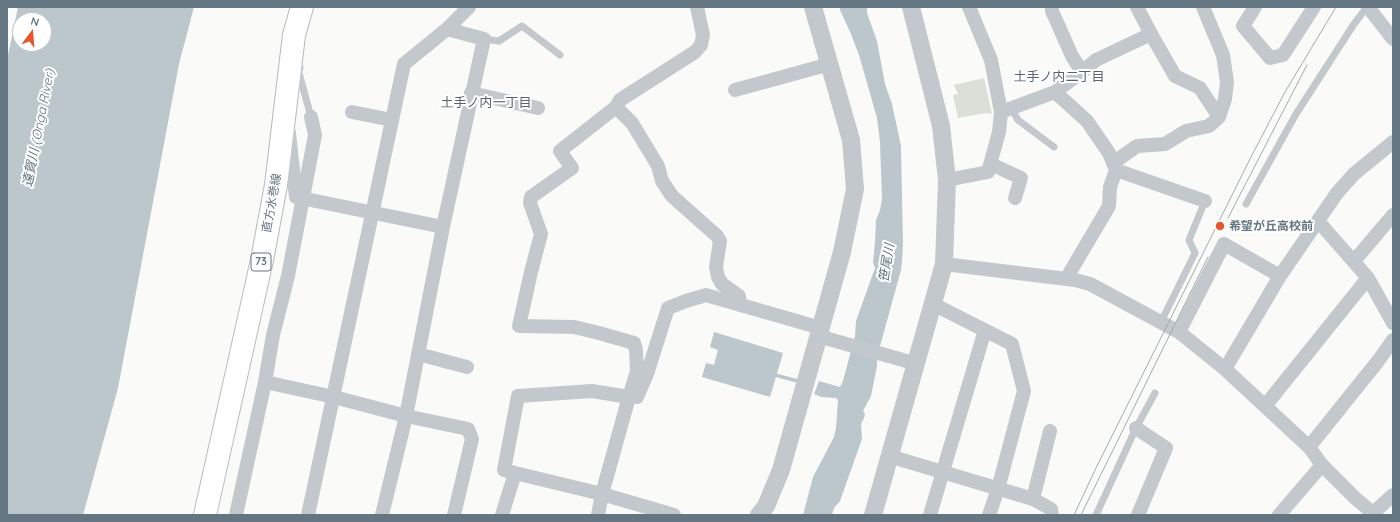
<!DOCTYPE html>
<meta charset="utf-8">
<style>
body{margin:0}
#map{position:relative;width:1400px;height:522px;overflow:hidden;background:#fafaf8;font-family:Quicksand,sans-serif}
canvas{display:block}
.frame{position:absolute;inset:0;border:8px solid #657683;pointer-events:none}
.north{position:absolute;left:12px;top:12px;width:40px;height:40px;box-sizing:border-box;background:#fff;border:1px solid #c1c8cd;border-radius:50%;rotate:16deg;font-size:11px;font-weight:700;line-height:16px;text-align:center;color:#657683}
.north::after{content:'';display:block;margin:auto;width:14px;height:18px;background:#e4572e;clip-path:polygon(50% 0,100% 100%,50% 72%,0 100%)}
</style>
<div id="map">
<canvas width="1400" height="522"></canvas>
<div class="frame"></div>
<div class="north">N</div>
</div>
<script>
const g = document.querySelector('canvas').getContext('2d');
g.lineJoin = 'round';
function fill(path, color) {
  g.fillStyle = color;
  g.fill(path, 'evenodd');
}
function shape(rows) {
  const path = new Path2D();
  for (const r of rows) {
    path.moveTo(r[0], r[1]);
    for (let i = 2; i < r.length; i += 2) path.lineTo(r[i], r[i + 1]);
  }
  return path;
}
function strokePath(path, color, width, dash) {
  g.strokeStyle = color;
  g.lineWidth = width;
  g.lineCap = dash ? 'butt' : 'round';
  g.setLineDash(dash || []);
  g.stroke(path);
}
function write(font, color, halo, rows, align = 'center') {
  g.font = font + ' Quicksand,"Noto Sans JP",sans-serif';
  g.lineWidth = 4;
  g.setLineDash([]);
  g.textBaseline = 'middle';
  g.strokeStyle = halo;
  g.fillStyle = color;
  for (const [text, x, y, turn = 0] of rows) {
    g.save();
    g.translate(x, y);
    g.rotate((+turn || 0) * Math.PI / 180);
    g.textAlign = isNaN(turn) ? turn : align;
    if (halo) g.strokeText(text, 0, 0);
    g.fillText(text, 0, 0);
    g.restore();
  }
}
const green = shape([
 [984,78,992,114,986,113,958,118,953,95,958,94,954,85]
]);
const water = shape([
 [18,7,194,7,179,64,118,388,83,515,7,515,7,60],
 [20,20,44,20,44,44,20,44],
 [840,7,867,7,867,13,877,41,885,84,892,104,901,146,903,245,902,261,901,270,877,357,877,366,871,396,863,411,865,414,864,418,861,424,862,439,840,501,834,508,832,515,803,515,813,477,834,437,836,428,838,400,836,398,821,397,814,394,819,381,840,387,843,381,855,336,856,321,875,268,873,262,875,242,876,220,880,210,882,199,880,142,877,118,859,55,851,34,840,10],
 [714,332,783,353,770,397,702,377,706,363,714,365,718,350,710,347]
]);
const stream = shape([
 [775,375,801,382]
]);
const service = shape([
 [484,39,499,41,522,26,560,55],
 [300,67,299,73,311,117],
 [1011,108,1018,120,1054,147],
 [1246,204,1296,114,1354,24,1367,7],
 [1161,322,1195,253,1189,240,1205,201],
 [1096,515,1136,428,1155,393]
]);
const minor = shape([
 [1052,7,1052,11,1072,56,1082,72],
 [1203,7,1223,55,1227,82,1225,99,1219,117],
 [1255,7,1243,26,1270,58,1283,55,1314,7],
 [1368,7,1393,39],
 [735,90,830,64],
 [1055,92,1087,121,1109,153,1116,170,1205,201],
 [471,93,538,108],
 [616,107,632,123,658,166,662,181,672,196,717,236,720,241,716,267,718,277,722,284,739,296,740,305],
 [352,112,392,120],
 [1001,112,1055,92,1082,72,1096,60,1151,34,1137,7],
 [289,133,296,197,443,227],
 [1113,163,1137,146,1165,144,1186,131,1209,126,1219,117,1200,88,1175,76,1151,34],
 [991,164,1021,178,1015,198],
 [947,180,988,172,999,132,1001,112,991,60,969,7],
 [1318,221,1368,278,1393,323],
 [1354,261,1393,215],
 [944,264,1075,280,1090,284,1179,332,1225,369,1309,447,1322,465,1354,497,1375,515],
 [1066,279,1109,206,1110,187,1116,170],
 [933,304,1012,344,1024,391,998,489,989,515],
 [1179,332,1224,244,1280,276],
 [818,336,917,364],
 [418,354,467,367],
 [1225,369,1280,276,1337,193,1354,174,1393,142],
 [265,382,334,397,406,416,468,429,472,439,454,515],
 [1265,406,1368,278],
 [1136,428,1166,448,1138,515],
 [1309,447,1378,361,1393,340],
 [889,456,1033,499,1050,431],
 [1033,499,1051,509,1052,515],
 [236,515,265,382,273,335,288,276,315,135,311,117],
 [308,515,404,64,447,29,469,7],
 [382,515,406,416,443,227,484,39,447,29],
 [502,515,515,473],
 [598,515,602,494,629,397,637,397,647,374,668,308,686,301,706,295,821,328],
 [674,515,602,494,515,473,504,470,518,396,592,391,629,397,637,371,636,350,634,343,599,333,574,327,519,326,531,272,541,234,530,203,531,197,572,168,560,151,616,107,620,100,695,52,701,45,703,35,697,7],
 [930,515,985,330],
 [1279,515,1322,465],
 [1371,515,1393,495]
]);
const tertiary = shape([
 [759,515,766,506,781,470,842,252,855,189,851,140,813,7],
 [873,515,944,264,947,180,941,126,911,7]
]);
const primary = shape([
 [205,515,262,260,276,185,294,35,302,7]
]);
const tram = shape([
 [1228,218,1307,65],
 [1074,515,1096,468,1251,157,1285,92,1336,7],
 [1081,515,1208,257]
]);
const markers = [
 [1220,226,5,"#e4572e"]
];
const shields = [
 [261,262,20]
];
const shieldNames = [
 ["73",261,262]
];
const streetNames = [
 ["直方水巻線",272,203,-80]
];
const poiNames = [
 ["希望が丘高校前",1229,226]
];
const neighbourhoodNames = [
 ["土手ノ内二丁目",1059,77],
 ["土手ノ内一丁目",486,103]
];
const waterNames = [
 ["遠賀川 (Onga River)",39,128,-79],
 ["笹尾川",887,263,-81]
];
fill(green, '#dadfd7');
fill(water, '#bbc7cb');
strokePath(stream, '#bbc7cb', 3.5);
strokePath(primary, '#b5babe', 24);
strokePath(service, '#c3c8cc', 7);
strokePath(minor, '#c3c8cc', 14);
strokePath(tertiary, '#c3c8cc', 18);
strokePath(primary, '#fff', 22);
strokePath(tram, '#a2aab0', 1);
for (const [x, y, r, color] of markers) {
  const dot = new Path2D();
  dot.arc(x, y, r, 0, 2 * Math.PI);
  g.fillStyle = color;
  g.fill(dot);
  strokePath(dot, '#fff', 1.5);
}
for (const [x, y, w] of shields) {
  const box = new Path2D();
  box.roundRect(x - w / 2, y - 9, w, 18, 3);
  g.fillStyle = '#fff';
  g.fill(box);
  strokePath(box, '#657683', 1);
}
write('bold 11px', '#657683', null, shieldNames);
write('12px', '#657683', '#fff', streetNames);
write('bold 12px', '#657683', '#fff', poiNames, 'left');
write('13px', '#57646e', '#fff', neighbourhoodNames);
write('italic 13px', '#60757c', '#fff', waterNames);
</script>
